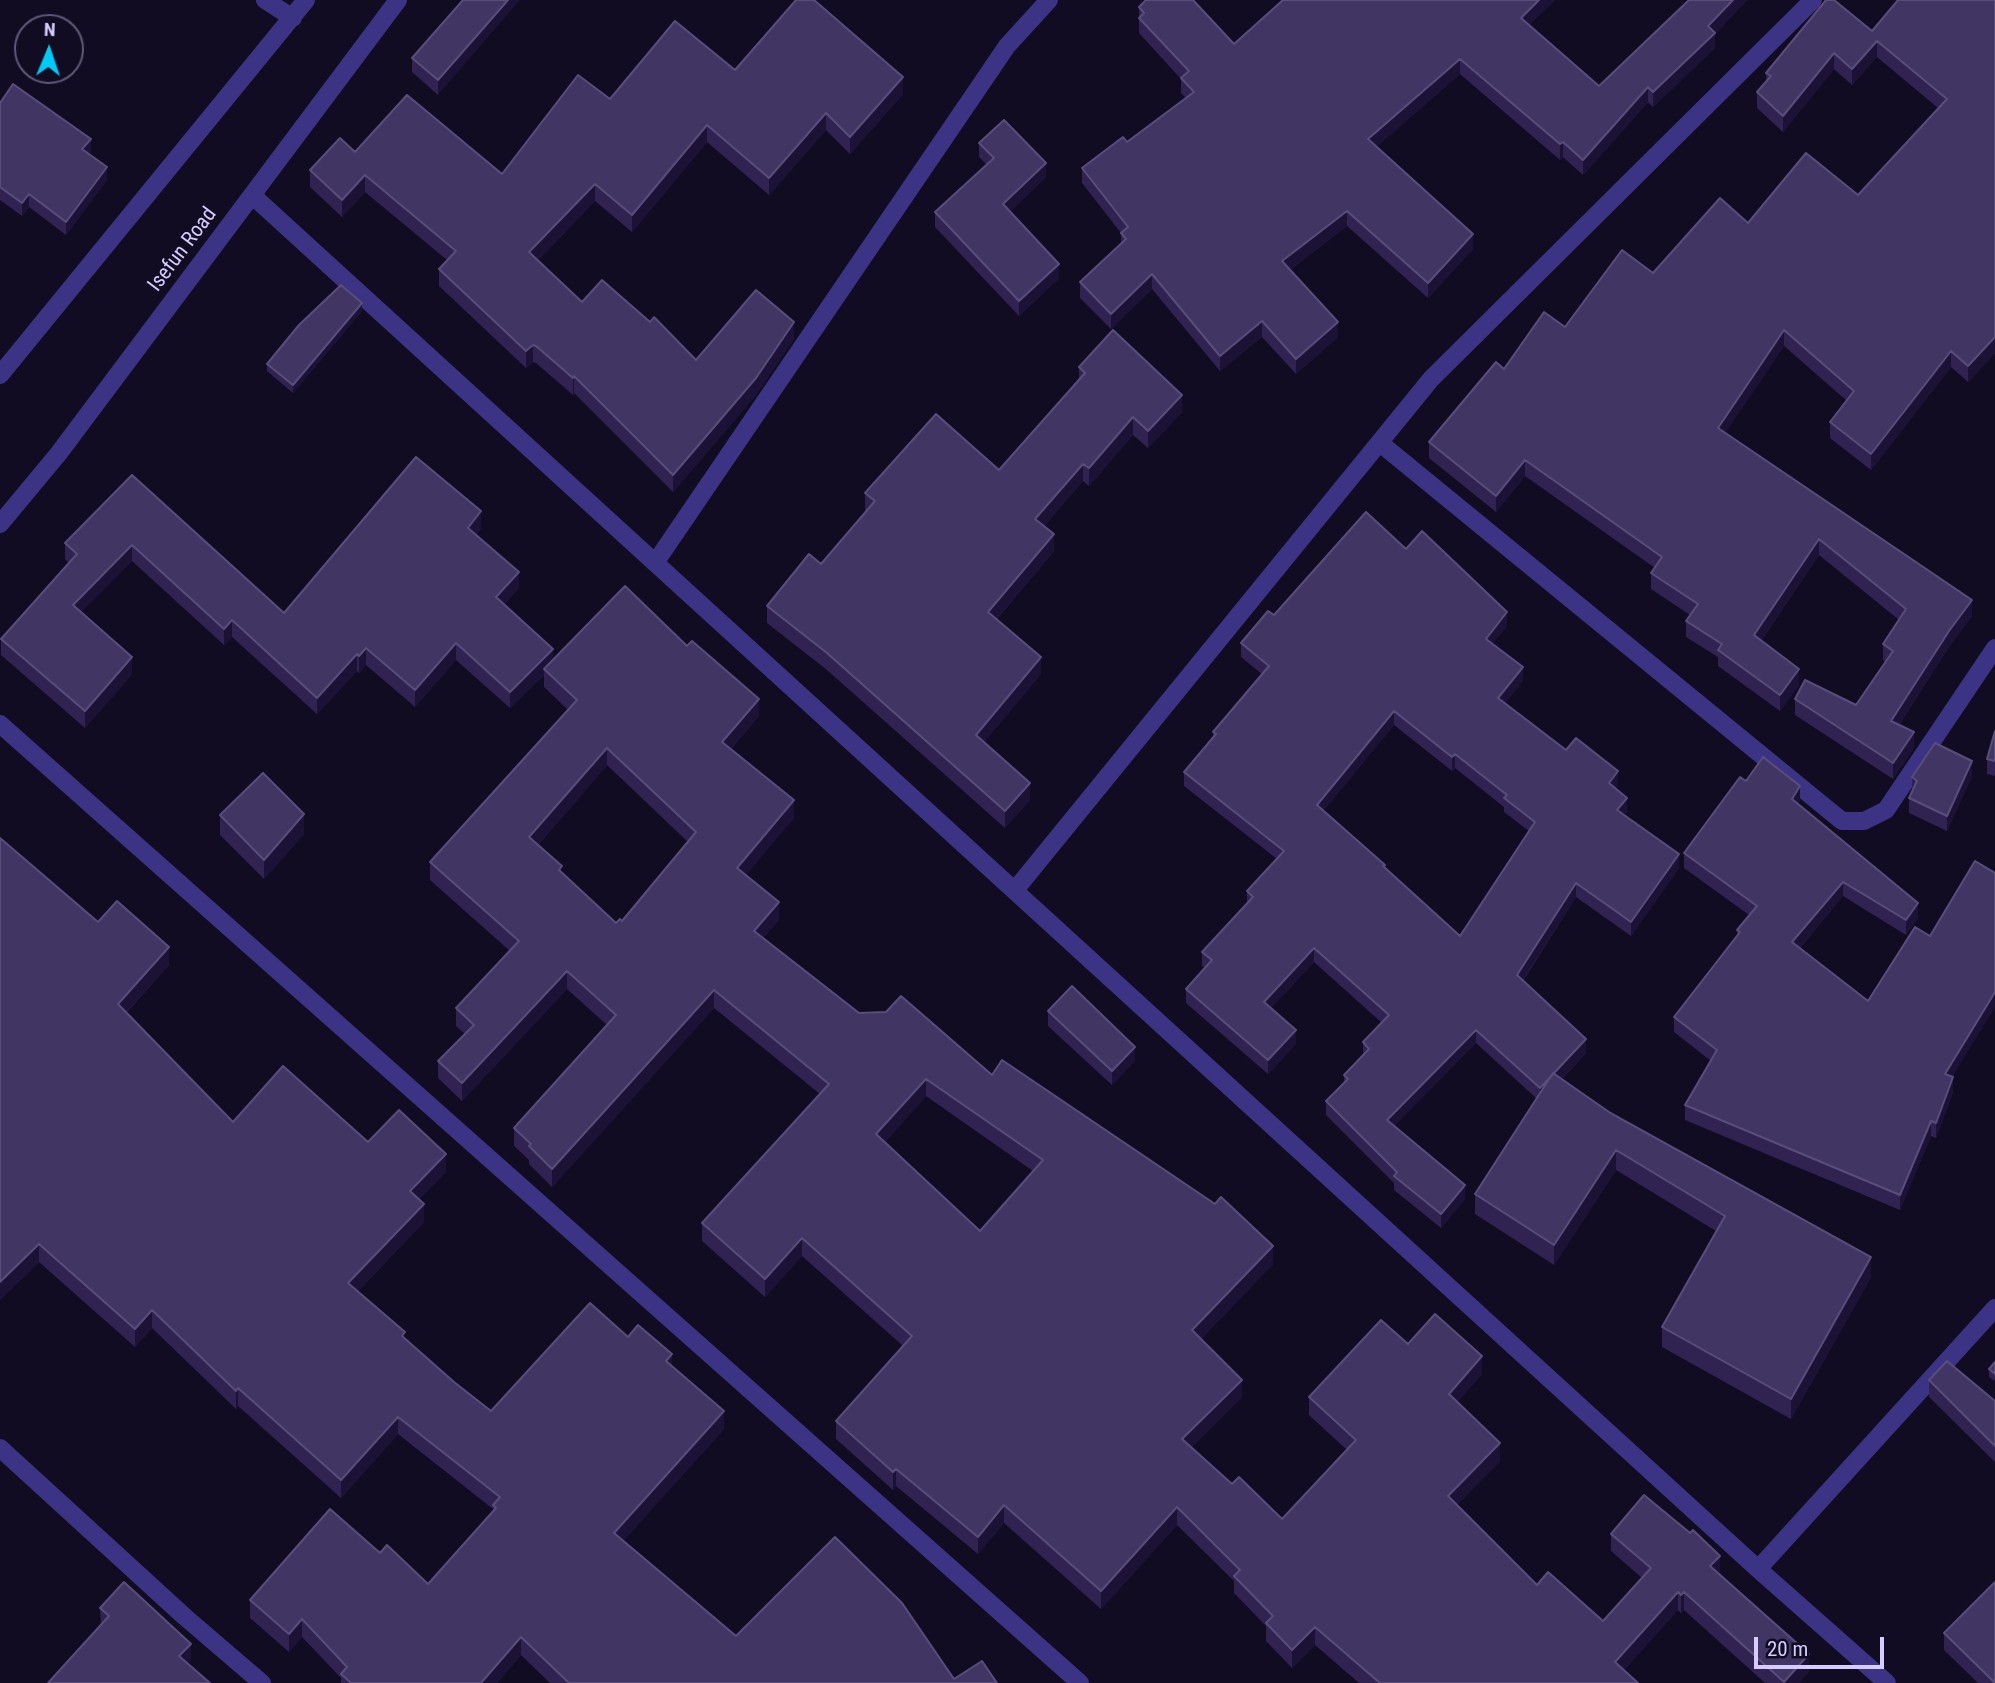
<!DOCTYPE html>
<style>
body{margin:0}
#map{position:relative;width:1995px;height:1683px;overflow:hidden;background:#110c21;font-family:"Roboto Condensed",sans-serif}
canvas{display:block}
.north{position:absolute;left:14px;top:14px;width:70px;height:70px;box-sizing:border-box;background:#110c21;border:2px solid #60597a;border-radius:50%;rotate:2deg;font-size:19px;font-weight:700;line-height:28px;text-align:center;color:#d6ccff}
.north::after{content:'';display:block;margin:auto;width:24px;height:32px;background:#00cbf7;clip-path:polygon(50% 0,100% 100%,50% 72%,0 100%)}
.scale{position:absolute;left:1754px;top:1637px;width:130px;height:32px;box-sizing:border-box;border:4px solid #d6ccff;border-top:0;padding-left:9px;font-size:21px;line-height:24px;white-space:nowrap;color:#d6ccff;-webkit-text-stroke:5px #110c21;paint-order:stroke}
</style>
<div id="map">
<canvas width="1995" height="1683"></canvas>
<div class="north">N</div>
<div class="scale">20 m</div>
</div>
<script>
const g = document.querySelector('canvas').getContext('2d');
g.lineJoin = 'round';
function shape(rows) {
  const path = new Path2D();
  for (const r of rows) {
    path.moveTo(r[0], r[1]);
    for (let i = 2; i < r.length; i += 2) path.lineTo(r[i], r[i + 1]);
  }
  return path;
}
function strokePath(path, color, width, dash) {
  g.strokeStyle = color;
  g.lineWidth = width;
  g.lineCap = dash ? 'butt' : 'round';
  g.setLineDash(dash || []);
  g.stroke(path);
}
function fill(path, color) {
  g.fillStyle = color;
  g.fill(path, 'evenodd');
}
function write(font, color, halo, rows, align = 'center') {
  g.font = font + ' "Roboto Condensed",sans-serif';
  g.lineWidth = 7;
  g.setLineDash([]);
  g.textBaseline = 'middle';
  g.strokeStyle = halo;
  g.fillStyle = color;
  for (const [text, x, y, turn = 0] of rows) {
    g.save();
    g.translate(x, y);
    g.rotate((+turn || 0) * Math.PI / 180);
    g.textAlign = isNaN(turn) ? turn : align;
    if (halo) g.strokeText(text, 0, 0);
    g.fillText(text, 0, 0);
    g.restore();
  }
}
const minor = shape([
 [265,0,293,18],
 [253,196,1758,1569,1887,1683],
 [0,375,306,0],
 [1380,443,1842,821,1864,821,1886,810,1995,648],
 [0,524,59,453,398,0],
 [655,563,1007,46,1049,0],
 [0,724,1080,1683],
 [1015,890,1431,379,1813,0],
 [0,1448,185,1617,262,1683],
 [1758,1569,1995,1308]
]);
const wall = shape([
 [463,0,438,95,412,72,412,58],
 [1283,0,1555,0,1529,25,1599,86,1689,0,1747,0,1715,34,1715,48,1653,107,1648,102,1583,175,1563,157,1560,160,1460,74,1376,147,1473,249,1428,298,1347,226,1290,270,1338,337,1296,374,1262,337,1220,371,1152,289,1111,329,1080,298,1080,282,1121,244,1121,233,1082,183,1082,168,1127,142,1186,98,1181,93,1181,79,1139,33,1139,7,1234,44],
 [1995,0,1995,353,1968,382,1951,367,1871,470,1830,438,1830,422,1847,401,1784,346,1725,433,1972,616,1949,647,1899,725,1914,748,1893,779,1795,715,1795,699,1856,705,1886,662,1883,660,1883,644,1899,620,1819,555,1761,641,1799,685,1780,711,1718,666,1718,657,1686,637,1686,621,1690,615,1651,589,1651,573,1655,568,1525,476,1496,512,1429,458,1429,442,1504,369,1565,327,1653,273,1748,223,1858,195,1938,108,1877,57,1852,85,1834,69,1783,132,1757,108,1757,92,1766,81,1766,73,1872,31],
 [735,70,903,94,850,154,826,130,769,195,707,142,632,232,595,201,538,260,582,302,650,322,696,360,794,339,756,395,673,492,574,393,573,395,536,363,533,362,526,368,439,286,439,269,447,260,365,192,342,217,310,187,310,170,355,152,502,174,610,99],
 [0,103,91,152,89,154,107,180,66,235,29,207,22,216,0,200],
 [979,143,1046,177,1010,212,1059,278,1019,316,935,227,935,212,987,165,979,157],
 [362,311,293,393,267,371,267,364],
 [1079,367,1182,412,1148,448,1133,435,1089,486,1083,481,1044,526,1054,551,997,619,1041,674,984,742,1030,800,1005,828,827,670,767,623,767,606,821,564,866,511,865,510,865,493,999,470,1079,379],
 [132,475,284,613,481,528,476,535,519,588,504,605,553,660,759,716,731,749,794,818,745,875,779,920,763,938,859,1013,992,1075,1273,1264,1201,1339,1242,1397,1191,1448,1232,1484,1282,1519,1347,1450,1309,1415,1309,1397,1408,1344,1482,1374,1457,1402,1500,1461,1457,1505,1537,1585,1603,1621,1642,1578,1611,1551,1611,1534,1720,1574,1809,1671,1799,1683,1765,1683,1684,1610,1681,1613,1678,1610,1624,1670,1638,1683,1359,1683,1315,1645,1292,1668,1266,1641,1266,1626,1234,1593,1234,1581,1177,1525,1101,1609,1004,1523,978,1554,896,1486,893,1490,836,1439,836,1421,903,1346,802,1256,765,1297,702,1241,702,1223,820,1094,714,1008,552,1187,529,1164,529,1160,514,1146,514,1128,607,1025,567,989,462,1101,438,1078,438,1061,465,1034,456,1026,456,1008,510,951,430,880,430,862,568,710,544,687,544,675,510,708,456,660,415,707,366,665,359,673,357,671,317,714,232,637,224,645,132,561,81,612,132,674,85,728,1,655,1,639,69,563,65,559,65,543],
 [607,765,688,842,622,921,616,923,562,873,538,845],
 [926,1096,1033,1171,980,1231,885,1142],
 [1406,549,1507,626,1492,644,1523,681,1505,703,1566,750,1618,785,1615,788,1627,812,1624,815,1679,868,1631,936,1576,897,1523,981,1586,1053,1562,1079,1609,1112,1871,1277,1791,1419,1662,1347,1662,1327,1716,1231,1616,1170,1554,1265,1475,1214,1475,1194,1537,1099,1476,1043,1394,1126,1465,1199,1441,1228,1394,1190,1394,1183,1326,1115,1326,1101,1344,1084,1344,1075,1363,1055,1363,1042,1382,1023,1314,962,1271,1008,1296,1044,1268,1074,1186,1003,1186,989,1205,968,1202,966,1202,952,1247,904,1247,891,1277,859,1184,786,1184,772,1213,737,1213,732,1262,674,1241,657,1241,643,1274,615],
 [1394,725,1452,771,1455,768,1504,807,1504,812,1529,831,1460,936,1323,811],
 [1995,731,1995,776,1987,774,1987,759],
 [1972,776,1947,831,1909,813,1909,798,1912,792,1912,777],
 [1746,781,1800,801,1798,804,1918,918,1906,935,1843,896,1800,948,1953,1077,1953,1092,1936,1138,1931,1136,1900,1210,1685,1120,1685,1105,1711,1061,1674,1032,1674,1017,1737,936,1737,930,1749,915,1684,868,1684,853],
 [220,815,304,834,264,879,220,835],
 [0,838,98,922,169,965,127,1012,233,1122,368,1142,446,1172,419,1199,424,1222,358,1291,405,1339,454,1382,491,1411,628,1337,672,1367,724,1429,623,1541,736,1636,954,1679,997,1683,550,1683,521,1655,497,1683,341,1683,341,1678,302,1637,289,1652,250,1618,250,1600,380,1553,428,1584,493,1512,493,1509,398,1434,341,1498,238,1406,236,1409,152,1328,135,1347,39,1262,0,1300],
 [1048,1011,1135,1061,1112,1085,1048,1026],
 [1995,1362,1995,1381,1989,1377,1989,1369],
 [1929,1380,1995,1401,1995,1462,1929,1397],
 [100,1608,191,1660,188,1663,101,1625],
 [1944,1633,1995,1683,1978,1683,1944,1650]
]);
const shadedWall = shape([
 [508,0,520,0,438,95,438,80],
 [1539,0,1555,0,1521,33,1521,18],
 [1733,0,1747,0,1715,34,1715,48,1653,107,1653,92,1708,26],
 [1877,41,1877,57,1852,85,1852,69],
 [1834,53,1834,69,1783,132,1783,116],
 [1460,59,1460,74,1368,154,1368,139],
 [903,77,903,94,850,154,850,137],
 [1648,87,1648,102,1583,175,1583,160],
 [826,113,826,130,769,195,769,178],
 [707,125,707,142,632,232,632,215],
 [91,139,91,152,82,162,82,149],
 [1563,142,1563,157,1560,160,1560,144],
 [1046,163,1046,177,1003,219,1003,204],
 [107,167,107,180,66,235,66,222],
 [365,175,365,192,342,217,342,200],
 [595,184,595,201,529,269,529,252],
 [29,194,29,207,22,216,22,203],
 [1347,211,1347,226,1282,276,1282,261],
 [1473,234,1473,249,1428,298,1428,283],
 [1059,264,1059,278,1019,316,1019,301],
 [1152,274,1152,289,1111,329,1111,314],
 [362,303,362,311,293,393,293,385],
 [1262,321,1262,337,1220,371,1220,356],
 [794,322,794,339,756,395,673,492,673,475],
 [1338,322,1338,337,1296,374,1296,359],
 [1784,330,1784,346,1718,444,1718,428],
 [1995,337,1995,353,1968,382,1968,366],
 [533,345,533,362,526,368,526,351],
 [1951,351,1951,367,1871,470,1871,454],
 [574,376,574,393,573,395,573,378],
 [1182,395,1182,412,1148,448,1148,431],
 [1133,417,1133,435,1089,486,1089,468],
 [1525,460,1525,476,1496,512,1496,496],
 [1083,464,1083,481,1035,536,1035,519],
 [481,511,481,528,468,544,468,528],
 [1054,534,1054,551,988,629,988,612],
 [1819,539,1819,555,1754,651,1754,635],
 [132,545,132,561,73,621,73,605],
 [519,572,519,588,496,614,496,597],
 [1972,600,1972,616,1949,647,1891,737,1891,721,1949,631],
 [1507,612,1507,626,1486,652,1486,639],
 [232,620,232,637,224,645,224,629],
 [456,643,456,660,415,707,415,690],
 [366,648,366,665,359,673,359,656],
 [553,649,553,666,544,669,544,675,510,708,510,692],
 [357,654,357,671,317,714,317,698],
 [132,657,132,674,85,728,85,711],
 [1041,657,1041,674,976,752,976,735],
 [1523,667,1523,681,1498,712,1498,698],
 [1799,669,1799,685,1780,711,1780,695],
 [759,699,759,716,722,759,722,742],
 [1394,711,1394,725,1317,819,1317,805],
 [1914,732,1914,748,1893,779,1893,763],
 [607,748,607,765,529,855,529,837],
 [1455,754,1455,768,1452,771,1452,757],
 [1972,761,1972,776,1947,831,1947,816],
 [1618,771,1618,785,1609,797,1609,783],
 [1030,783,1030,800,1005,828,1005,811],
 [1800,786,1800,801,1792,814,1792,799],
 [1627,798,1627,812,1617,824,1617,810],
 [794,800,794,818,737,886,737,868],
 [304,814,304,834,264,879,264,860],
 [1679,854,1679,868,1631,936,1631,922],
 [1843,882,1843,896,1792,957,1792,942],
 [1576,883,1576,897,1517,989,1517,975],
 [779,902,779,920,754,949,754,931],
 [1918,903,1918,918,1906,935,1906,920],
 [169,947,169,965,118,1021,118,1004],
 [1314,948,1314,962,1264,1016,1264,1002],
 [567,971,567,989,462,1101,462,1083],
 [714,990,714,1008,552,1187,552,1169],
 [1995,992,1995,1007,1945,1089,1945,1074],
 [1296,1030,1296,1044,1268,1074,1268,1060],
 [1476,1030,1476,1043,1387,1133,1387,1120],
 [1586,1039,1586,1053,1540,1102,1540,1088],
 [1135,1047,1135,1061,1112,1085,1112,1071],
 [1953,1077,1953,1092,1936,1138,1936,1123],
 [926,1079,926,1096,876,1152,876,1134],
 [1931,1121,1931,1136,1900,1210,1900,1195],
 [1616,1150,1616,1170,1554,1265,1554,1245],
 [446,1154,446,1172,410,1209,410,1191],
 [1465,1185,1465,1199,1441,1228,1441,1214],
 [424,1204,424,1222,348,1301,348,1283],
 [802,1238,802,1256,765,1297,765,1279],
 [39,1244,39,1262,0,1300,0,1282],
 [1273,1246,1273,1264,1192,1348,1192,1330],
 [1871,1257,1871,1277,1791,1419,1791,1399],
 [152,1310,152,1328,135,1347,135,1329],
 [672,1354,672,1372,666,1361],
 [1482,1356,1482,1374,1449,1411,1449,1394],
 [1242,1380,1242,1397,1182,1457,1182,1439],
 [238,1388,238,1406,236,1409,236,1391],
 [724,1411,724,1429,614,1551,614,1533],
 [398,1417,398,1434,341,1498,341,1480],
 [1500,1443,1500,1461,1448,1514,1448,1496],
 [896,1469,896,1486,893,1490,893,1472],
 [1004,1505,1004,1523,978,1554,978,1537],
 [1177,1507,1177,1525,1101,1609,1101,1591],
 [1720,1556,1720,1574,1710,1584,1710,1566],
 [1678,1592,1678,1610,1615,1680,1615,1662],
 [1684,1592,1684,1610,1681,1613,1681,1595],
 [302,1619,302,1637,289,1652,289,1634],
 [1315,1627,1315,1645,1292,1668,1292,1650],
 [521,1637,521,1655,497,1683,481,1683],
 [191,1644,191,1660,179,1672,179,1656],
 [1809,1654,1809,1671,1799,1683,1784,1683]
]);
const building = shape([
 [463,0,508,0,438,80,412,58,463,0],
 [796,0,814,0,903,77,850,137,826,113,769,178,707,125,632,215,595,184,529,252,582,302,602,280,650,322,654,317,696,360,756,290,794,322,756,378,673,475,574,376,573,378,536,346,533,345,526,351,439,269,456,251,365,175,342,200,310,170,340,138,355,152,407,95,502,174,578,75,610,99,675,21,735,70,796,0],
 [1146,0,1193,0,1234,44,1283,0,1539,0,1521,18,1599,86,1689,0,1733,0,1708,26,1715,33,1653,92,1648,87,1583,160,1563,142,1560,144,1460,59,1368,139,1473,234,1428,283,1347,211,1282,261,1338,322,1296,359,1262,321,1220,356,1152,274,1111,314,1080,282,1126,239,1121,233,1128,227,1082,168,1123,137,1127,142,1194,92,1181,78,1189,71,1139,18,1144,13,1139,7,1146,0],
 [1826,0,1834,0,1872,31,1898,0,1995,0,1995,337,1968,366,1951,351,1871,454,1830,422,1854,391,1784,330,1718,428,1972,600,1949,631,1891,721,1914,732,1893,763,1795,699,1805,680,1856,705,1893,651,1883,644,1906,609,1819,539,1754,635,1799,669,1780,695,1718,650,1722,644,1686,621,1698,604,1651,573,1662,557,1525,460,1496,496,1429,442,1496,362,1504,369,1544,312,1565,327,1622,250,1653,273,1720,198,1748,223,1806,153,1858,195,1947,99,1877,41,1852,69,1834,53,1783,116,1757,92,1771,76,1766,73,1826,0],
 [13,84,91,139,82,149,107,167,66,222,29,194,22,203,0,187,0,103,13,84],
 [1004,120,1046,163,1003,204,1059,264,1019,301,935,212,994,158,979,143,1004,120],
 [341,285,362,303,293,385,267,364,299,325,341,285],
 [1113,330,1182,395,1148,431,1133,417,1089,468,1083,464,1035,519,1054,534,988,612,1041,657,976,735,1030,783,1005,811,827,653,767,606,809,554,821,564,875,501,865,493,936,414,999,470,1085,373,1079,367,1113,330],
 [416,457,481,511,468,528,519,572,496,597,553,649,510,692,456,643,415,690,366,648,359,656,357,654,317,698,232,620,224,629,132,545,73,605,132,657,85,711,1,639,77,554,65,543,132,475,284,613,416,457],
 [1366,512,1406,549,1422,531,1507,612,1486,639,1523,667,1498,698,1566,750,1576,738,1618,771,1609,783,1627,798,1617,810,1679,854,1631,922,1576,883,1517,975,1586,1039,1540,1088,1476,1030,1387,1120,1465,1185,1441,1214,1394,1176,1397,1172,1326,1101,1348,1079,1344,1075,1369,1049,1363,1042,1389,1015,1314,948,1264,1002,1296,1030,1268,1060,1186,989,1212,960,1202,952,1253,897,1247,891,1284,851,1184,772,1216,734,1213,732,1269,666,1241,643,1268,611,1274,615,1366,512],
 [1394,711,1452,757,1455,754,1507,795,1504,798,1535,822,1460,936,1383,866,1385,865,1317,805,1394,711],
 [625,586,687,646,692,641,759,699,722,742,794,800,737,868,779,902,754,931,859,1013,886,1012,901,996,992,1075,1002,1060,1215,1204,1221,1197,1273,1246,1192,1330,1242,1380,1182,1439,1232,1484,1239,1477,1282,1519,1356,1440,1309,1397,1381,1320,1408,1344,1435,1314,1482,1356,1449,1394,1500,1443,1448,1496,1537,1585,1548,1572,1603,1621,1651,1568,1611,1534,1644,1495,1690,1533,1693,1530,1720,1556,1710,1566,1809,1654,1784,1682,1684,1592,1681,1595,1678,1592,1615,1662,1638,1683,1380,1683,1315,1627,1292,1650,1266,1623,1273,1616,1234,1576,1240,1570,1177,1507,1101,1591,1004,1505,978,1537,896,1469,893,1472,836,1421,912,1336,802,1238,765,1279,702,1223,829,1084,714,990,552,1169,529,1146,531,1144,514,1128,616,1015,567,971,462,1083,438,1061,474,1025,456,1008,519,941,430,862,577,700,544,669,625,586],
 [607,748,696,832,622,921,620,919,616,923,559,870,562,866,529,837,607,748],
 [926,1079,1043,1160,980,1231,876,1134,926,1079],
 [1995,731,1995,761,1987,759,1995,731],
 [1935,743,1972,761,1947,816,1909,798,1917,781,1912,777,1935,743],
 [1763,757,1800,786,1792,799,1918,903,1906,920,1843,882,1792,942,1868,1001,1915,927,1930,936,1975,861,1995,873,1995,992,1945,1074,1953,1077,1936,1123,1931,1121,1900,1195,1685,1105,1717,1050,1674,1017,1740,932,1737,930,1757,906,1684,853,1740,777,1746,781,1763,757],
 [263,773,304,814,264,860,220,815,263,773],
 [0,838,98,922,117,901,169,947,118,1004,233,1122,283,1066,368,1142,399,1110,446,1154,410,1191,424,1204,348,1283,405,1332,402,1336,454,1382,491,1411,590,1303,628,1337,638,1325,672,1354,666,1361,724,1411,614,1533,736,1636,835,1537,902,1603,954,1679,982,1661,997,1683,569,1683,521,1637,481,1683,351,1683,341,1674,347,1667,302,1619,289,1634,250,1600,330,1509,380,1553,387,1545,428,1584,496,1508,493,1505,500,1497,398,1417,341,1480,238,1388,236,1391,152,1310,135,1329,39,1244,0,1282,0,838],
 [1072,986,1135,1047,1112,1071,1048,1011,1072,986],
 [1553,1073,1609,1112,1871,1257,1791,1399,1662,1327,1725,1216,1616,1150,1554,1245,1475,1194,1553,1073],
 [1947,1361,1995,1401,1995,1446,1929,1380,1947,1361],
 [1995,1362,1995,1374,1989,1369,1995,1362],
 [124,1582,191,1644,179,1656,210,1683,48,1683,109,1616,100,1608,124,1582],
 [1995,1582,1995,1683,1944,1633,1995,1582]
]);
const streetNames = [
 ["Isefun Road",183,250,-53]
];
strokePath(minor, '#3c3384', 18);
fill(wall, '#302351');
fill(shadedWall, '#1c1236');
fill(building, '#413564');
strokePath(building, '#594d7c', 2);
write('21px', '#d6ccff', '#110c21', streetNames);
</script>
